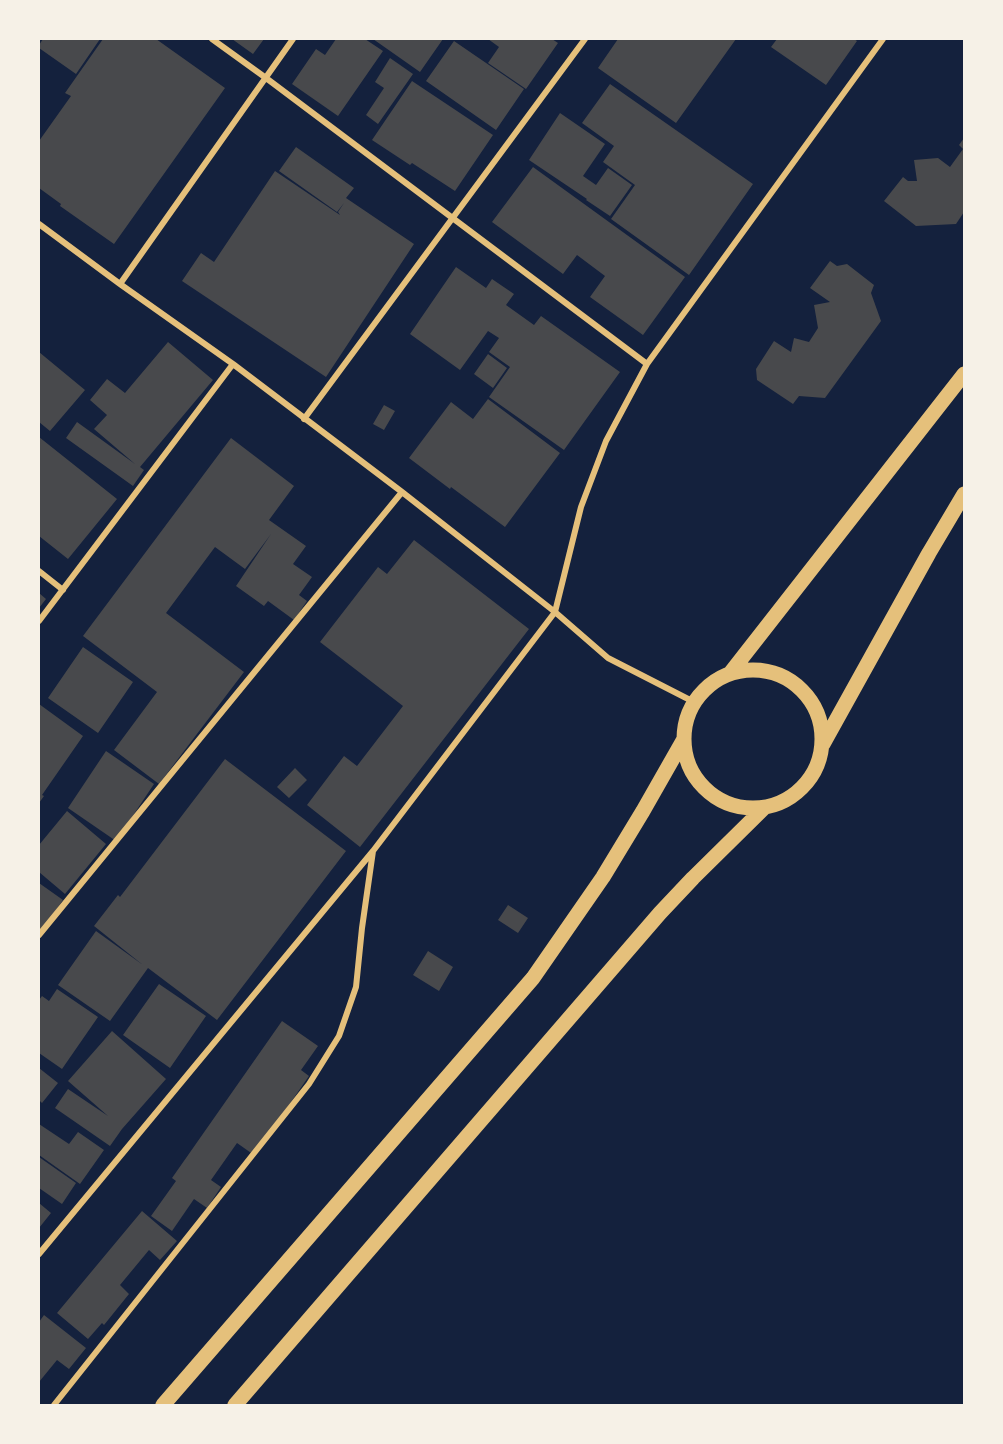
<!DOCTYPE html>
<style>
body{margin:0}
#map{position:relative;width:1003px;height:1444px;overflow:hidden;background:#14213d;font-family:"Open Sans",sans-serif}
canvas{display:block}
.frame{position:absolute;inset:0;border:40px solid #f6f1e7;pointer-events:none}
</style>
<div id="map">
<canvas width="1003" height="1444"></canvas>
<div class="frame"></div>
</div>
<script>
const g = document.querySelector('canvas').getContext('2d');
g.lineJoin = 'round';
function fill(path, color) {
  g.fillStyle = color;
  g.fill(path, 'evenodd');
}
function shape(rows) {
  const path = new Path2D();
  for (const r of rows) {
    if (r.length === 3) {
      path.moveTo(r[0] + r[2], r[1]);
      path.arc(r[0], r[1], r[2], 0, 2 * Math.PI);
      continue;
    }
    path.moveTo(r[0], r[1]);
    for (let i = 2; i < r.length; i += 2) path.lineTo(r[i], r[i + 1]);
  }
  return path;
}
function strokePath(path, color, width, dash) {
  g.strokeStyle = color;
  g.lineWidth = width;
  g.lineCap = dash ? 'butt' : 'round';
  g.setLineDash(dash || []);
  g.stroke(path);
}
const building = shape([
 [43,39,100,39,76,74,39,48,39,45],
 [103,39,156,39,225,88,114,244,60,206,61,204,39,188,39,141,71,96,65,93],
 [232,39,264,39,253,54],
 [336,39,365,39,383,51,338,116,292,84,316,49,325,55],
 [373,39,443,39,420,72],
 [488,39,552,39,558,43,526,89,488,63,499,47],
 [618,39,736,39,676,123,598,68],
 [777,39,854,39,857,41,826,85,771,47],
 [454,41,524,89,496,130,426,81],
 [390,58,413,74,378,124,366,115,384,88,375,82],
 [412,81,493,135,455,191,412,163,410,165,372,140],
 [610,84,753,184,689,275,611,219,635,185,603,162,614,146,582,123],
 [560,113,605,144,583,176,596,185,608,168,632,185,610,216,586,200,587,199,529,160],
 [964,138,964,212,956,224,916,226,884,201,903,177,908,181,917,181,914,160,938,158,950,167,963,149,959,145],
 [296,147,354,188,346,198,414,244,326,377,182,281,201,253,214,262,275,171,340,215,338,212,344,203,337,212,279,171],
 [533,167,685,277,643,335,590,297,605,276,577,255,563,274,492,222],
 [830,261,837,266,847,264,874,285,871,293,881,321,825,398,799,396,793,404,757,380,756,369,774,341,791,352,794,338,809,342,818,328,814,305,830,302,810,288],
 [456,267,486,288,492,279,514,294,506,305,534,325,541,316,620,372,564,450,489,397,510,367,489,352,499,338,488,331,460,370,410,334],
 [168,342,213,380,140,467,144,470,133,486,66,438,77,422,135,464,94,429,107,415,90,400,107,379,125,393],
 [39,352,85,390,50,431,39,422],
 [488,354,507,368,493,388,474,374],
 [488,399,560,453,505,527,451,487,450,489,409,458,451,402,473,419],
 [384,405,395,411,384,430,373,424],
 [39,437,117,499,68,559,39,536],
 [231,438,294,486,269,520,306,546,293,564,312,577,299,595,307,601,294,620,268,601,264,606,236,586,271,534,245,569,215,547,166,613,244,672,159,784,114,750,157,692,83,636],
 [414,540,529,629,360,847,307,805,344,756,357,766,403,706,320,642,378,567,387,574],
 [39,593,46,599,39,608],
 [83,647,133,682,98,733,48,698],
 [39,704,83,736,42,795,44,796,39,803],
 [106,751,154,784,116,841,68,808],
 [225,759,346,851,217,1020,148,968,110,1021,58,985,96,931,143,965,94,926,118,895,120,897],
 [295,768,307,780,289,798,277,787],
 [67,811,106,844,65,894,39,872,39,845],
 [39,883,63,900,39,934],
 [508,905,528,918,518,933,498,920],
 [428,951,453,967,439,991,413,975],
 [159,984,206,1016,170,1068,123,1035],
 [57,989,98,1017,62,1069,39,1053,39,1000,42,996,49,1001],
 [282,1021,318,1046,301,1070,309,1076,254,1155,237,1143,211,1180,221,1187,207,1208,194,1199,172,1231,151,1216,176,1181,172,1178],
 [112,1031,166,1079,122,1129,110,1146,55,1108,68,1089,108,1116,68,1081],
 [39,1068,58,1083,42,1103,39,1100],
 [39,1124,69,1144,78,1132,104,1150,80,1184,39,1155],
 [39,1157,76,1183,62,1204,39,1188],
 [39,1203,51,1213,39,1228],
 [142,1211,177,1241,160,1260,149,1250,120,1285,129,1294,104,1325,102,1323,88,1339,57,1313],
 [44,1315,86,1348,69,1369,57,1360,39,1382,39,1322]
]);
const minor = shape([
 [212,39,266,78,647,364],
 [39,224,120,284,233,364,402,492,555,612,373,851,362,928,356,987,339,1036,309,1084,54,1405],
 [120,284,293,39],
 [304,419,585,39],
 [39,571,63,590],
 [39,621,233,364],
 [694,702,608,658,555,612,581,507,606,441,647,364,883,39],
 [39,935,402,492],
 [39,1254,373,851]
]);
const primary = shape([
 [753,739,69],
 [731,672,964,374],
 [823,744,929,553,964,494],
 [163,1405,533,978,603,877,643,811,684,739],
 [235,1405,660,913,693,878,764,808]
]);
fill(building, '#48494c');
strokePath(minor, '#e5c07b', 6);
strokePath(primary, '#e5c07b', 15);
</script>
